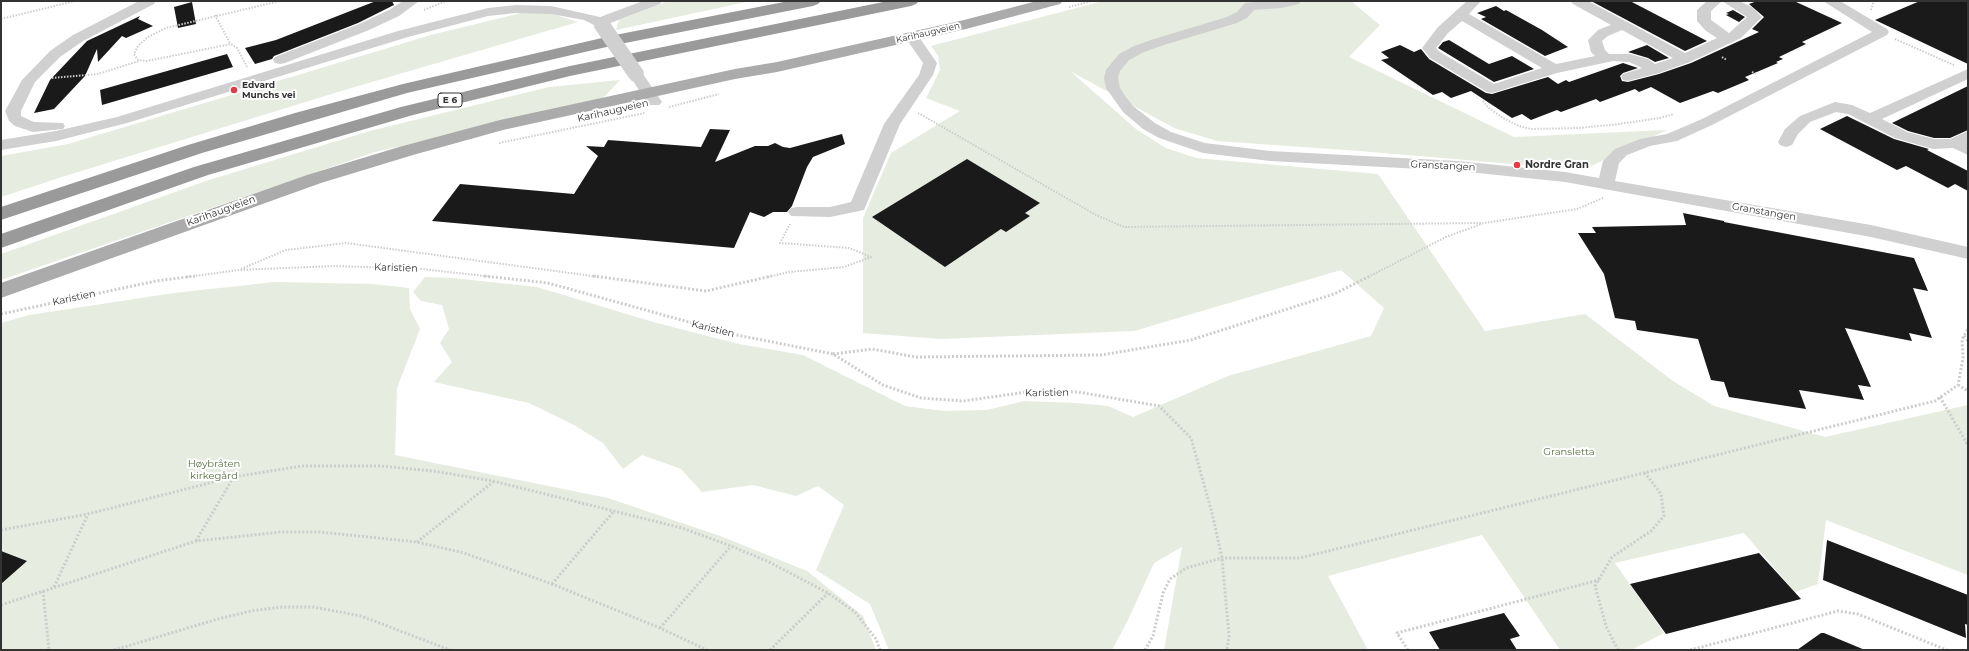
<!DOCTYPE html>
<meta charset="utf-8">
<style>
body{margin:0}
#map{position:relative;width:1969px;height:651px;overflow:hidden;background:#fff;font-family:Montserrat,sans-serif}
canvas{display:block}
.frame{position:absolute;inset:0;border:2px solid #333;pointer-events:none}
</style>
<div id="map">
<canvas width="1969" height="651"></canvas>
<div class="frame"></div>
</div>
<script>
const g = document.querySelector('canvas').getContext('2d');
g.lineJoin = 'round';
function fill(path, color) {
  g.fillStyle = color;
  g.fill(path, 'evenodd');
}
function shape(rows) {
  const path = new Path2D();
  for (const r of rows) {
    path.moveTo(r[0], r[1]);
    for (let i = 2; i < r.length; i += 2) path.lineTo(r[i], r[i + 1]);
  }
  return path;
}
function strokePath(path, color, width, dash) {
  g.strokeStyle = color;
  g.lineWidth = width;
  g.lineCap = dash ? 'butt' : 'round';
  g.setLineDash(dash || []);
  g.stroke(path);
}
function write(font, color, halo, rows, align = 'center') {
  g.font = font + ' Montserrat,sans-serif';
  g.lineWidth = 4;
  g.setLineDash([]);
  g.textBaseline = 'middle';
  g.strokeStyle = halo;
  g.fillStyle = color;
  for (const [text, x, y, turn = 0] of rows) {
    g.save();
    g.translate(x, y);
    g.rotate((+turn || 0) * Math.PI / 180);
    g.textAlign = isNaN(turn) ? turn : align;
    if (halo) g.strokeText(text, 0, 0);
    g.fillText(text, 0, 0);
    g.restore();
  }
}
const green = shape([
 [668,1,751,1,616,30,619,20],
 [1103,1,1351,1,1380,25,1349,57,1514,137,1667,130,1583,170,1360,151,1217,141,1174,128,1070,71,1136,129,1166,148,1196,158,1378,174,1485,331,1585,314,1673,381,1714,406,1825,437,1968,405,1968,575,1826,520,1818,584,1795,592,1744,533,1615,563,1664,633,1631,650,1560,650,1482,535,1328,576,1368,650,1164,650,1182,547,1154,563,1128,620,1112,650,889,650,870,604,816,570,844,505,818,486,796,496,753,485,702,492,681,469,642,455,623,469,603,443,574,425,529,403,434,382,452,362,440,343,449,329,442,305,421,301,413,292,425,277,453,278,537,287,653,322,739,344,803,355,905,406,944,411,987,410,1024,401,1076,403,1108,406,1133,417,1228,376,1371,336,1384,308,1341,270,1134,331,941,339,863,333,863,218,891,153,960,111,926,98,940,70,938,56,931,46],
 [534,12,549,13,578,22,351,88,65,176,1,197,1,156,68,144,431,35,521,13],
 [620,80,604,97,571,108,375,152,1,280,1,254,209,180,370,131,549,87],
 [275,282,373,284,409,288,410,309,420,329,397,388,395,455,608,498,723,537,807,571,863,616,876,650,1,650,1,323,29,315,174,293]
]);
const building = shape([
 [376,1,392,1,394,5,358,23,274,56,272,59,255,64,245,48,276,40],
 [1591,1,1630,1,1707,41,1685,51],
 [1757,1,1794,1,1842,23,1802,42,1806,44,1779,57,1783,59,1776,62,1778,63,1745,77,1749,80,1718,93,1713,91,1680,103,1651,87,1639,92,1635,89,1600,102,1596,99,1561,112,1557,110,1531,120,1522,114,1512,118,1471,91,1451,98,1442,92,1433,95,1381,60,1389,58,1381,52,1400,45,1414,52,1421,49,1429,59,1486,93,1492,94,1548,77,1558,84,1566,80,1569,82,1623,63,1638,68,1623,73,1620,76,1622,81,1628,82,1659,74,1691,63,1759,32,1752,29,1764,17,1749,4],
 [1920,1,1968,1,1968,64,1875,20],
 [192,2,196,24,178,28,174,7],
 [1496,6,1504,11,1506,10,1542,30,1568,47,1545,56,1481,19,1486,17,1477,13],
 [1733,10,1745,17,1739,22,1726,15,1729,14,1726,13],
 [140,16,138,19,153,26,126,38,122,36,98,62,97,49,85,76,54,109,34,113,50,80,87,41],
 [1449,40,1489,64,1512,56,1534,69,1494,82,1438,48,1443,42],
 [1647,45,1669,58,1655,62,1648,58,1628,52],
 [227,54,233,67,102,105,100,90],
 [1968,86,1968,130,1950,138,1934,138,1908,131,1892,123],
 [1847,116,1894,139,1929,149,1927,150,1968,171,1968,191,1955,184,1948,188,1906,166,1897,170,1820,129],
 [710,129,730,130,715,162,755,146,768,146,775,143,783,147,790,148,842,134,845,144,813,157,807,167,792,206,787,212,773,212,764,217,750,212,734,248,432,221,460,184,574,194,598,156,586,146,604,147,608,140,701,147],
 [967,159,1040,203,1025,213,1030,216,1006,232,1001,229,945,267,872,217],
 [1683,213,1724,221,1724,222,1914,258,1928,291,1913,288,1932,338,1909,333,1912,341,1845,328,1871,387,1858,385,1864,400,1799,390,1806,409,1729,397,1724,382,1711,380,1698,339,1637,330,1635,321,1615,318,1604,274,1578,233,1596,233,1592,227,1686,225],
 [1827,540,1968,595,1968,625,1965,624,1966,638,1823,580],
 [1,551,27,561,1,584],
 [1759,553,1801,599,1666,634,1630,584],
 [1504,613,1520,636,1510,639,1517,650,1440,650,1429,632],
 [1821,633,1824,633,1865,650,1797,650]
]);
const pathFar1 = shape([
 [1069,7,1092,1],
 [424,10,446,1],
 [1871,10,1874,1],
 [215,15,230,43],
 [1,19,75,1],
 [1895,39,1954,65],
 [1722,57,1727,60],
 [247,67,237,48,231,44,147,61,138,60,134,54,138,46,148,37,166,28,280,1],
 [1752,72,1757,74],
 [52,78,98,74,139,61],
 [1483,101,1489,108,1503,118,1519,126,1531,129,1579,128,1619,124,1660,118,1674,114],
 [669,107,719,94],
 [918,113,1096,215,1124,227,1481,223],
 [499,143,645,113],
 [241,269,286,250,346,243,600,277],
 [187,277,239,270,334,266,422,269,493,277],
 [768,277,789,272,844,267,871,257,849,248,780,243,790,224],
 [1368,277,1446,237,1484,223,1577,209,1603,198]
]);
const path = shape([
 [484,276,548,283,732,334,833,354,883,385,921,398,963,401,1034,391,1078,392,1159,406,1191,438,1212,513,1222,558,1229,636,1227,650],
 [593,276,706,291,772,276],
 [1,314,156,281,195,276],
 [1964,336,1968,341],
 [833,354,872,349,916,357,1101,355,1191,340,1334,294,1370,276],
 [1958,385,1968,391],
 [1940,397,1968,445],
 [1,530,88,514,233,477,302,466,380,466,433,471,493,481,682,528,731,546,769,562,828,593,855,612,876,639,880,650],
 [196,541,233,478],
 [417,542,493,482],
 [552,584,614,511],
 [54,587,88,514],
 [43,591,49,650],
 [1,605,196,541,281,532,320,532,417,542,464,553,552,584,660,628,707,650],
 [660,628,731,546],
 [114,650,218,619,251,611,282,607,313,607,361,616,450,650],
 [770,650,828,593],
 [1145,650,1153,636,1163,593,1170,579,1186,568,1222,558,1300,558,1935,401,1958,385,1963,358,1962,339,1968,329],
 [1408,650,1397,633,1599,580],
 [1618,650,1606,626,1595,586,1612,557,1651,531,1664,516,1661,494,1645,473],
 [1690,650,1838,611,1858,614,1947,650]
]);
const minor = shape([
 [139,1,156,1,154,4,83,41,60,57,35,82,21,111,21,116,34,122,63,123,65,126,63,129,33,132,15,126,9,121,5,111,22,80,50,51,73,35,139,1],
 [403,1,419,1,399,16,369,30,285,63,280,64,275,63,273,60,275,57,359,24,389,10,403,1],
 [643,1,662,1,660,4,608,24,607,28,602,29,584,20,551,14,516,13,488,16,408,37,127,123,56,141,1,150,1,140,56,131,117,117,398,31,488,8,516,5,551,6,600,17,643,1],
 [1265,1,1301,1,1299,4,1281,8,1254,10,1247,18,1237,23,1164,45,1144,52,1129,60,1120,71,1118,78,1120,88,1125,96,1133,106,1155,123,1171,132,1205,143,1270,151,1458,161,1565,172,1599,178,1603,161,1615,149,1640,139,1667,134,1702,119,1872,32,1823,1,1840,1,1887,29,1889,32,1887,35,1712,125,1677,141,1650,146,1627,155,1619,163,1615,181,1871,225,1968,247,1968,259,1871,237,1565,182,1458,171,1270,161,1203,153,1159,138,1143,129,1123,112,1106,88,1104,78,1106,70,1119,54,1134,46,1154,39,1227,17,1237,12,1245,3,1265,1],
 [1467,1,1481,1,1469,14,1556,64,1595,56,1591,52,1588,40,1598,30,1611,25,1573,4,1571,1,1588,1,1685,53,1717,38,1706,31,1697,21,1697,10,1707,1,1722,1,1711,11,1711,20,1729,33,1747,17,1722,1,1739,1,1752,7,1762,17,1741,38,1690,62,1659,73,1628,81,1623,80,1621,77,1623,74,1642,68,1629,62,1613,61,1557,73,1492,93,1487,92,1430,58,1422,48,1438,27,1467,1],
 [1462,21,1542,68,1494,84,1440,52,1436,48,1448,33,1462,21],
 [1622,30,1673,58,1655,64,1648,59,1630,54,1609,54,1605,50,1602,41,1608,36,1622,30],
 [912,33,917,34,937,63,933,75,900,124,864,210,830,217,791,216,788,212,791,208,797,207,830,207,851,202,884,124,919,75,923,63,905,37,907,34,912,33],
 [1968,69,1968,79,1882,119,1907,132,1934,139,1950,139,1968,131,1968,155,1953,148,1933,149,1895,138,1848,114,1836,112,1810,122,1798,134,1792,145,1786,147,1780,145,1778,142,1785,129,1800,116,1835,102,1852,105,1870,113,1968,69],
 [636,70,641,71,643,74,662,102,659,105,649,105,646,102,629,74,631,71,636,70]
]);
const major = shape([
 [1037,1,1063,1,1060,4,966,29,777,72,735,79,503,130,413,155,321,183,1,298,1,283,307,175,399,147,500,120,735,69,777,62,964,20,1037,1]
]);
const highway = shape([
 [789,1,821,1,818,4,813,6,615,45,407,93,202,153,1,220,1,207,188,145,295,113,403,84,615,35,789,1],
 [888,1,919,1,916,4,911,6,570,76,413,115,208,175,1,248,1,234,194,167,401,107,570,66,888,1]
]);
const minorBridge = shape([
 [602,25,636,74]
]);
const markers = [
 [234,90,4,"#e63946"],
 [1517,165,4,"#e63946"]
];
const farStreetnames = [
 ["Karihaugveien",928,33,-13]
];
const farPoinames = [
 ["Edvard",242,85],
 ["Munchs vei",242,95]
];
const shields = [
 [450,100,24]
];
const shieldNames = [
 ["E 6",450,100]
];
const streetNames = [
 ["Karihaugveien",613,111,-13],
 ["Granstangen",1443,166,3],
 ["Karihaugveien",221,211,-20],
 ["Granstangen",1764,212,10],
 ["Karistien",396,268,2],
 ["Karistien",74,298,-12],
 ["Karistien",713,329,14],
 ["Karistien",1047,393,-1]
];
const poiNames = [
 ["Nordre Gran",1525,165]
];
const parkNames = [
 ["Gransletta",1569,452],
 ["Høybråten",214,464],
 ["kirkegård",214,476]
];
fill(green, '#e6ecdf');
fill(building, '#1a1a1a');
strokePath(pathFar1, '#cdcdcd', 2, [1.5, 1.5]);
strokePath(path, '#cdcdcd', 3, [2, 2]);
fill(minor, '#d0d0d0');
fill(major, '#ababab');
fill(highway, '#9a9a9a');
strokePath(minorBridge, '#d0d0d0', 16);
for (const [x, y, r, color] of markers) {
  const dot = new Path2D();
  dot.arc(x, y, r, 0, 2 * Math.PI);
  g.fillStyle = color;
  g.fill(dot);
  strokePath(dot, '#fff', 1.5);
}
write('9px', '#333', '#fff', farStreetnames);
write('bold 9px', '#333', '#fff', farPoinames, 'left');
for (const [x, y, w] of shields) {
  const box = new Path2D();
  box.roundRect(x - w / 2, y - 7, w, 14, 3);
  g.fillStyle = '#fff';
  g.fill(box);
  strokePath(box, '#333', 1);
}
write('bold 9px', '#333', null, shieldNames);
write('10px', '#333', '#fff', streetNames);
write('bold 10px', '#333', '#fff', poiNames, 'left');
write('10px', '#56703f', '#fff', parkNames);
</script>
